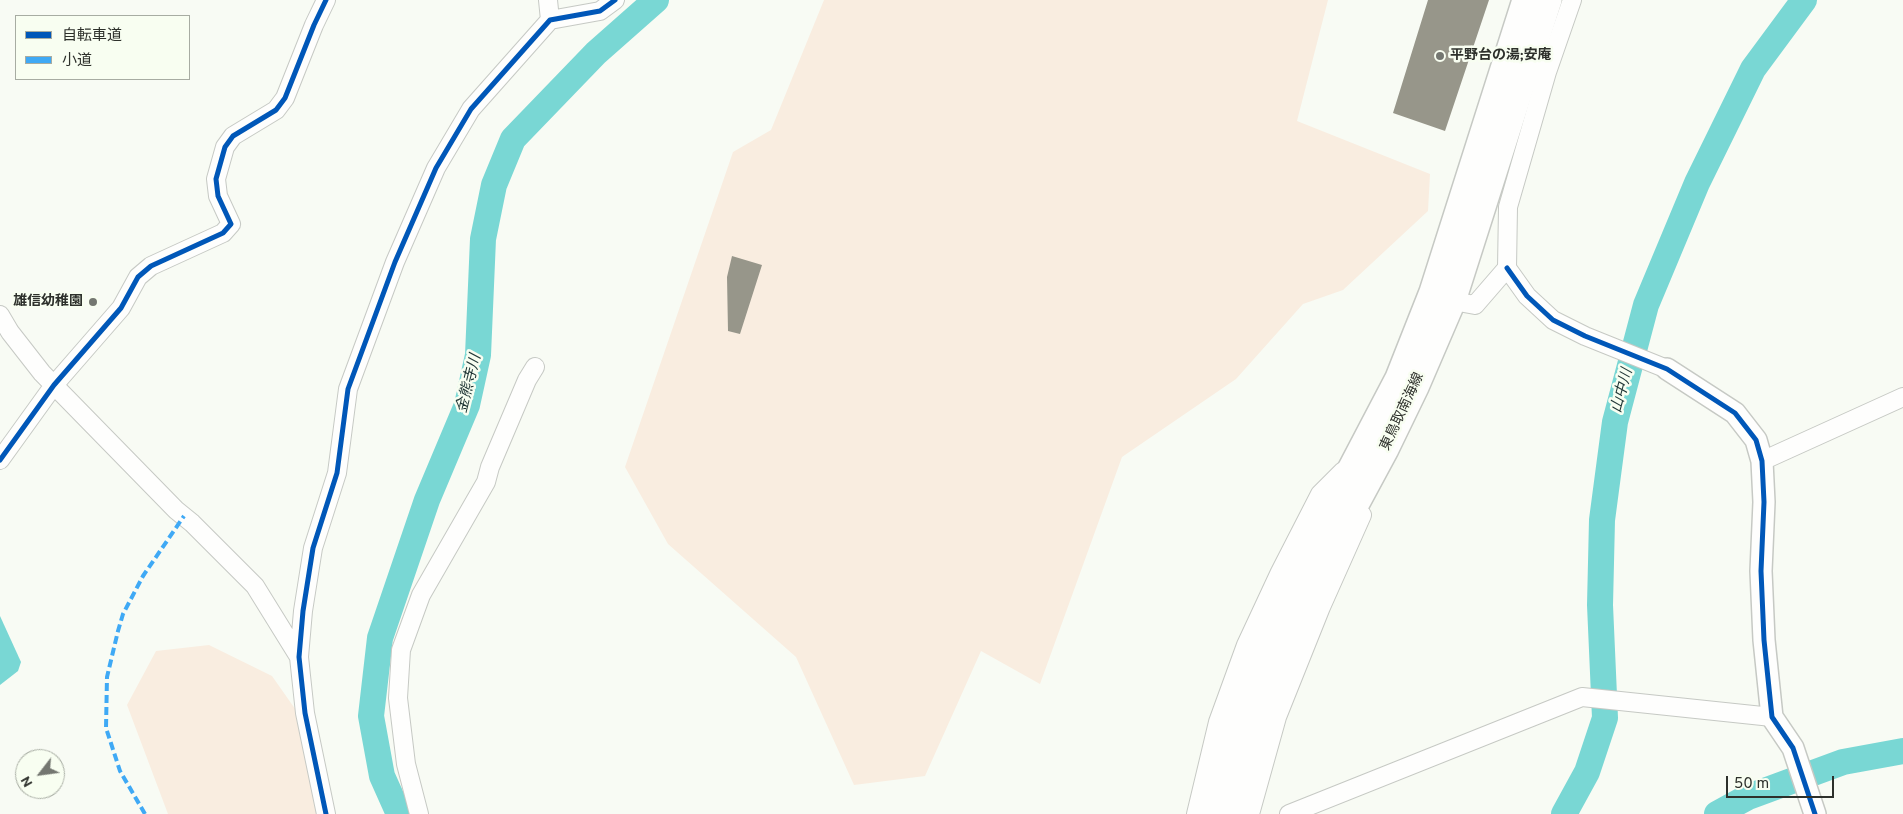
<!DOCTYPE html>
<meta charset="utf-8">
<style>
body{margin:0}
#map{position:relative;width:1903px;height:814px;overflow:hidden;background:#f8fbf4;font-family:Overpass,"Noto Sans JP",sans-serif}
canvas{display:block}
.legend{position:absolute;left:15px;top:15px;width:175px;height:65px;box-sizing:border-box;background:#f8fef1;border:1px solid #a7aca2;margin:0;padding:6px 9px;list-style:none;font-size:15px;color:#2d302b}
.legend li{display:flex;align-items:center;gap:10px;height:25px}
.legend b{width:25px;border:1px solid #a7aca2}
.north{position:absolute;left:15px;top:749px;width:50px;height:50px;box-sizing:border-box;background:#f8fef1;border:1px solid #a7aca2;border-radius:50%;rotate:240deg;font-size:14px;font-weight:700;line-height:20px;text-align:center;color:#2d302b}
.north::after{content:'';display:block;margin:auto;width:18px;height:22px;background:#747771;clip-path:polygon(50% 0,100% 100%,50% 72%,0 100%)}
.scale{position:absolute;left:1726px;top:776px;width:108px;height:22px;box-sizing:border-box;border:2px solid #2d302b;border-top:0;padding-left:6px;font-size:15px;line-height:18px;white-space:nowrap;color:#2d302b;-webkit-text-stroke:4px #f8fef1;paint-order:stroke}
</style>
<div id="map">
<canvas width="1903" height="814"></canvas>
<ul class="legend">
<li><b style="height:6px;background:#0057b8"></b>自転車道</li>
<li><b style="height:6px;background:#3fa9f5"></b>小道</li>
</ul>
<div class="north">N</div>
<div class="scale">50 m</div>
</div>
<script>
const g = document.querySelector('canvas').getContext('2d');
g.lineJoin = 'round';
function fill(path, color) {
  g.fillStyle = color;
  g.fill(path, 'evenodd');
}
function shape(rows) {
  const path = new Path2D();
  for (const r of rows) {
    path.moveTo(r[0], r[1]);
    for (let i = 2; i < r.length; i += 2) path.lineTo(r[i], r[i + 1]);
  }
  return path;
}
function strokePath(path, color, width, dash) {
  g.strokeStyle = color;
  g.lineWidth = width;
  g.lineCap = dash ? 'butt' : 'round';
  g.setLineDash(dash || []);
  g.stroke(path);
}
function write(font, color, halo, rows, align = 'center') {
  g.font = font + ' Overpass,"Noto Sans JP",sans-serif';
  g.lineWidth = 5;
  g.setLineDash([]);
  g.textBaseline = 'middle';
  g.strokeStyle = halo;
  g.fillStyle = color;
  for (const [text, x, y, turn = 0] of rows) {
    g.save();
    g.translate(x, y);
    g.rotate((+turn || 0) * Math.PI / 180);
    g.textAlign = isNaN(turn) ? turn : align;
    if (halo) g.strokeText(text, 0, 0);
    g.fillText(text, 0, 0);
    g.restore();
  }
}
const green = shape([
 [824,0,1328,0,1297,121,1430,174,1428,211,1343,290,1303,304,1236,379,1122,457,1040,684,981,651,925,776,854,785,796,657,668,544,625,467,733,152,771,130],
 [209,645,272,676,298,713,309,778,319,814,168,814,127,705,156,651]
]);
const water = shape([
 [0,616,21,662,18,671,0,685]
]);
const river = shape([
 [399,814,382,776,371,716,380,638,427,500,467,405,478,355,483,239,494,185,513,139,596,53,656,0],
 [1564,814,1587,772,1605,718,1600,605,1602,520,1615,422,1646,305,1697,183,1753,69,1804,0],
 [1717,814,1748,797,1843,762,1903,751]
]);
const building = shape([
 [1428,0,1489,0,1445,131,1393,113],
 [732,256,762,265,740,334,728,331,727,277]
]);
const minor = shape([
 [548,0,550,20],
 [1507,268,1527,296,1553,320,1585,336,1667,369],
 [1453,301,1475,305,1507,268,1508,207,1547,72,1572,0],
 [0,315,10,332,42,373,176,510,192,523,255,586,299,657],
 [0,460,54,385,121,308,138,277,151,266,223,233,231,224,218,196,216,179,225,147,233,136,276,110,285,98,314,25,326,0],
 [1762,461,1903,397],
 [326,814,305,713,299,657,303,611,313,548,337,473,348,389,395,262,436,168,471,109,550,20,600,11,615,0],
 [419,814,406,764,398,698,401,650,421,595,486,482,490,467,527,380,535,367],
 [1196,814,1218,722,1246,645,1280,572,1320,494,1343,471],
 [1250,814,1277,717,1321,607,1362,515],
 [1289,814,1582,697,1772,717]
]);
const tertiary = shape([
 [1667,369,1735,413,1756,440,1762,461,1764,502,1761,571,1764,640,1772,717,1793,748,1815,814]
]);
const secondary = shape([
 [1213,814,1220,781,1240,710,1266,641,1298,569,1398,378,1432,292,1525,0],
 [1234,814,1260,716,1284,650,1317,577,1386,449,1416,387,1453,301,1549,0]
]);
const quiet = shape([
 [145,814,120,771,106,728,107,677,118,631,123,614,143,576,184,516]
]);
const cycleway = shape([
 [1507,268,1527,296,1553,320,1585,336,1667,369,1735,413,1756,440,1762,461,1764,502,1761,571,1764,640,1772,717,1793,748,1815,814],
 [0,460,54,385,121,308,138,277,151,266,223,233,231,224,218,196,216,179,225,147,233,136,276,110,285,98,314,25,326,0],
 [326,814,305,713,299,657,303,611,313,548,337,473,348,389,395,262,436,168,471,109,550,20,600,11,615,0]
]);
const markers = [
 [1440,56,5,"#747771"],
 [93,302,5,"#747771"]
];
const poiNames = [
 ["平野台の湯;安庵",1450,56],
 ["雄信幼稚園",83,302,"right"]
];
const streetNames = [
 ["東鳥取南海線",1403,412,-65]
];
const waterNames = [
 ["金熊寺川",470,384,-76],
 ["山中川",1623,391,-75]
];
fill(green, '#f9ede0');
fill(water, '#79d7d4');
strokePath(river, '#79d7d4', 26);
fill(building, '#97968a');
strokePath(minor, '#c6c9c4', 20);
strokePath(tertiary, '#c6c9c4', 24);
strokePath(secondary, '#c6c9c4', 28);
strokePath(minor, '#fefefd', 18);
strokePath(tertiary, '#fefefd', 21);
strokePath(secondary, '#fefefd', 25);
strokePath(quiet, '#3fa9f5', 4, [8, 4]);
strokePath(cycleway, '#0057b8', 5);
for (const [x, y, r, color] of markers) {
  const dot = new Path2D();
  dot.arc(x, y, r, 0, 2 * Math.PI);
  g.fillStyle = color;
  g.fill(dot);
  strokePath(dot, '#f8fef1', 2);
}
write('bold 14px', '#2d302b', '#f8fef1', poiNames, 'left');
write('14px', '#2d302b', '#f8fef1', streetNames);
write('italic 15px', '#1f3535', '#f8fef1', waterNames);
</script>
